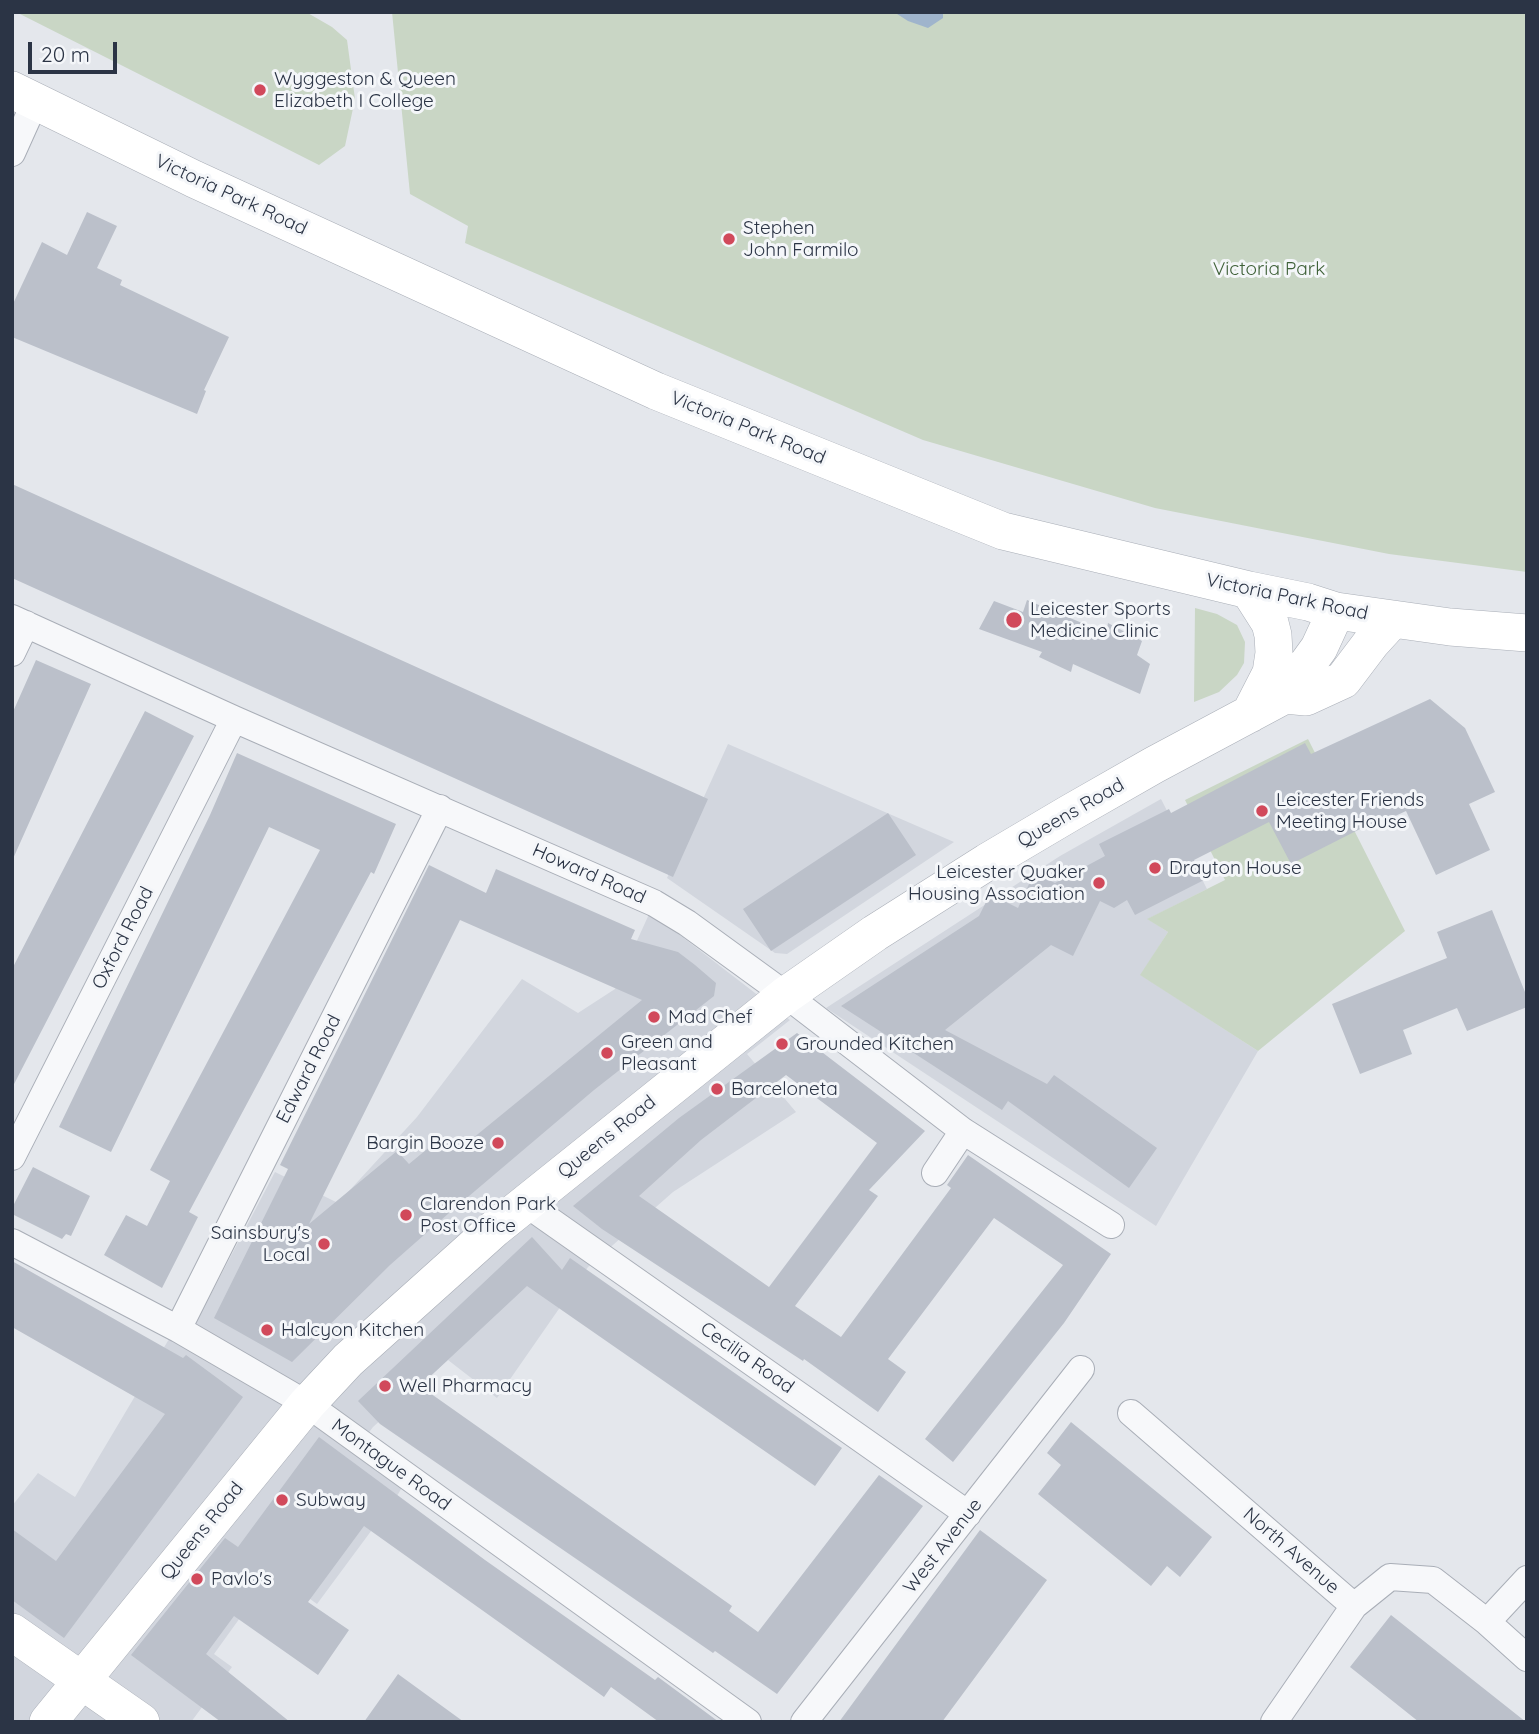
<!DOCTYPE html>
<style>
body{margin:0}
#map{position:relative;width:1539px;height:1734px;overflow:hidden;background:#e4e7ec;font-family:Quicksand,sans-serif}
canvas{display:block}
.frame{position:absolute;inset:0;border:14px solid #2b3445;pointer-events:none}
.scale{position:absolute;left:28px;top:42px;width:89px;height:32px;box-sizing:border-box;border:4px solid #2b3445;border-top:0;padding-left:9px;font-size:21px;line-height:24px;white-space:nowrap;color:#2b3445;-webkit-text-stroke:5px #f4f6f9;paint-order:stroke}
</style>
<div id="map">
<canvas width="1539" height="1734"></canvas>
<div class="frame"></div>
<div class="scale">20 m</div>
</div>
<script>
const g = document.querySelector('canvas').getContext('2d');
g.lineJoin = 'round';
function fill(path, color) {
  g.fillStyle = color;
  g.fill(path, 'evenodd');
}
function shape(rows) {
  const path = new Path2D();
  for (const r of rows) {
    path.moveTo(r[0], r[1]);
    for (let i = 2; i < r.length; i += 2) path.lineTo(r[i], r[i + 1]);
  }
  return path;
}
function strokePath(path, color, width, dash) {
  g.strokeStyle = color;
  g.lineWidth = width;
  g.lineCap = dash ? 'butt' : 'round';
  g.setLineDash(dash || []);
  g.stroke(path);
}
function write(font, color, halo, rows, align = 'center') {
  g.font = font + ' Quicksand,sans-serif';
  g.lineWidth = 6;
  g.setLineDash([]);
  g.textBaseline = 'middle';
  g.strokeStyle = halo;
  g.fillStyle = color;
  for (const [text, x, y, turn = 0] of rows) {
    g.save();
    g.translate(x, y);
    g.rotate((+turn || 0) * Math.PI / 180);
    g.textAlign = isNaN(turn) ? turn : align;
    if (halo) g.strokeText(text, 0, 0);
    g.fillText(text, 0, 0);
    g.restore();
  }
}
const built = shape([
 [728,744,954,842,787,954,775,953,667,878],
 [1161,799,1207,889,1148,919,1168,932,1141,975,1258,1051,1156,1226,826,1008,1060,856],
 [650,912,790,1020,747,1054,796,1112,673,1192,588,1267,497,1398,448,1360,373,1427,361,1443,408,1477,397,1496,317,1604,273,1572,214,1654,232,1667,191,1722,12,1722,12,1506,38,1473,75,1497,172,1334,200,1315,275,1172,338,1203,417,1117,522,979,578,1013,615,989]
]);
const green = shape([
 [16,12,306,12,332,27,347,40,355,99,345,146,319,165],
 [392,12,1527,12,1527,572,1389,554,1155,508,923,440,465,243,468,226,410,194],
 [1195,608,1217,614,1237,625,1245,642,1244,663,1237,675,1219,692,1194,702],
 [1308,739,1405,931,1258,1051,1140,975,1168,932,1147,919,1225,880,1185,800]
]);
const water = shape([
 [894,12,943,12,943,18,928,28,908,21]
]);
const building = shape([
 [87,212,117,226,97,268,122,280,120,285,229,337,204,390,206,391,197,414,12,337,12,306,42,242,67,255],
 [12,484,708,799,673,877,12,578],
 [1027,600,1106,633,1108,623,1142,641,1137,655,1150,664,1140,694,1073,664,1071,672,1039,657,1042,652,979,629,994,601,1023,612],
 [36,660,91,684,12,861,12,714],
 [1430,699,1465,728,1495,792,1469,804,1490,850,1436,875,1406,811,1365,830,1364,827,1291,864,1269,822,1194,860,1204,880,1135,915,1127,900,1114,908,1100,901,1073,956,1051,945,945,1030,1047,1084,1054,1075,1157,1148,1129,1188,1008,1101,1002,1110,841,1006,979,916,990,894,1018,908,1034,873,1055,883,1105,856,1099,844,1169,809,1171,813,1305,743,1311,754],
 [145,711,194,736,12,1088,12,969],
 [237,753,396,824,374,874,371,872,189,1212,198,1217,162,1288,104,1255,126,1215,147,1226,170,1181,150,1170,320,850,269,827,111,1152,59,1127,210,815],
 [888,813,916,855,771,951,743,909],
 [429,865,486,893,496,869,635,930,631,939,678,952,695,965,716,983,714,996,594,1090,449,1213,390,1265,292,1362,214,1318,288,1169,280,1165],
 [460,920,642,1000,456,1152,443,1136,409,1164,397,1151,309,1224],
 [1492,910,1527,997,1527,1007,1467,1031,1457,1008,1403,1030,1412,1054,1360,1074,1332,1004,1447,958,1437,932],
 [797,1033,925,1131,869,1190,878,1196,795,1306,841,1337,951,1188,947,1185,968,1155,1111,1254,1064,1323,953,1462,925,1439,1063,1265,994,1218,888,1359,906,1372,878,1412,804,1359,803,1361,602,1229,573,1206,679,1118],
 [786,1075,877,1143,769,1287,639,1196,701,1140],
 [33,1167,90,1196,71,1236,66,1234,62,1239,12,1214,12,1208],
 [532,1237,562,1270,570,1258,842,1448,815,1486,527,1286,420,1386,732,1606,729,1611,758,1632,879,1475,923,1506,777,1694,715,1651,713,1653,380,1424,358,1401],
 [12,1261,183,1358,186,1355,243,1397,64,1638,12,1600,12,1529,56,1561,165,1414,12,1327],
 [1071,1422,1212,1537,1180,1577,1167,1566,1151,1586,1038,1494,1061,1465,1047,1453],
 [319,1437,485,1560,655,1680,658,1677,719,1722,659,1722,611,1687,604,1697,364,1526,308,1602,349,1630,318,1675,234,1616,206,1654,290,1722,221,1722,131,1655,225,1538,238,1547],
 [980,1530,1047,1580,942,1722,839,1722],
 [1391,1615,1526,1722,1419,1722,1350,1667],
 [398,1674,464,1722,364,1722]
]);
const street = shape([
 [12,153,35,102],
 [12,618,234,719,654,903,687,923,786,995,963,1131,1111,1225],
 [12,653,26,624],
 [12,1157,234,719],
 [935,1173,963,1131],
 [525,1203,968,1514],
 [12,1242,178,1329,307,1404,748,1722],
 [178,1329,440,808],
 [1131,1413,1354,1606,1390,1577,1433,1580,1487,1622,1527,1658],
 [1487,1622,1527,1579],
 [804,1722,1081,1369],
 [1274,1722,1354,1606]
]);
const secondary = shape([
 [12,90,194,179,656,391,1003,531,1249,590,1308,602,1336,611,1450,627,1527,633],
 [1249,590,1270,623,1273,635,1274,653,1271,673,1250,714],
 [1285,695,1306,697,1343,680,1371,643,1393,619],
 [12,1632,141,1722],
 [48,1722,307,1404,348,1360,494,1229,786,995,875,933,987,862,1070,813,1154,765,1285,695,1319,648,1336,611]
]);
const markers = [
 [260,90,7,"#d1495b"],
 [729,239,7,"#d1495b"],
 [1014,620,9,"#d1495b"],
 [1262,811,7,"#d1495b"],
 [1155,868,7,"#d1495b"],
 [1099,883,7,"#d1495b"],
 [654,1017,7,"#d1495b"],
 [782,1044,7,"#d1495b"],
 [607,1053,7,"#d1495b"],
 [717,1089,7,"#d1495b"],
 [498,1143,7,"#d1495b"],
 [406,1215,7,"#d1495b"],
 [324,1244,7,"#d1495b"],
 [267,1330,7,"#d1495b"],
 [385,1386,7,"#d1495b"],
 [282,1500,7,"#d1495b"],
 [197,1579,7,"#d1495b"]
];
const poiNames = [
 ["Wyggeston & Queen",274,79],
 ["Elizabeth I College",274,101],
 ["Stephen",743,228],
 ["John Farmilo",743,250],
 ["Leicester Sports",1030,609],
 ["Medicine Clinic",1030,631],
 ["Leicester Friends",1276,800],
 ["Meeting House",1276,822],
 ["Drayton House",1169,868],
 ["Leicester Quaker",1085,872,"right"],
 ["Housing Association",1085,894,"right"],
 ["Mad Chef",668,1017],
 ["Green and",621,1042],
 ["Pleasant",621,1064],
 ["Grounded Kitchen",796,1044],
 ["Barceloneta",731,1089],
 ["Bargin Booze",484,1143,"right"],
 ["Clarendon Park",420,1204],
 ["Post Office",420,1226],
 ["Sainsbury's",310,1233,"right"],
 ["Local",310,1255,"right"],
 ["Halcyon Kitchen",281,1330],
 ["Well Pharmacy",399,1386],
 ["Subway",296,1500],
 ["Pavlo's",211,1579]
];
const streetNames = [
 ["Victoria Park Road",231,195,25],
 ["Victoria Park Road",748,428,22],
 ["Victoria Park Road",1287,597,12],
 ["Queens Road",1071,813,-30],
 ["Howard Road",589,874,24],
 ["Oxford Road",123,938,-63],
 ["Edward Road",309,1069,-63],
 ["Queens Road",607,1137,-39],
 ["Cecilia Road",747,1358,35],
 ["Montague Road",391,1465,36],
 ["Queens Road",202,1531,-51],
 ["West Avenue",943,1546,-52],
 ["North Avenue",1291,1551,41]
];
const parkNames = [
 ["Victoria Park",1269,269]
];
fill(built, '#d2d6de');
fill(green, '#c9d6c5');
fill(water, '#9fb4cc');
fill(building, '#bbc0ca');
strokePath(street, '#a9aeb7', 28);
strokePath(secondary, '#a9aeb7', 38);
strokePath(street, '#f7f8fa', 26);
strokePath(secondary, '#fff', 37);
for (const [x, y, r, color] of markers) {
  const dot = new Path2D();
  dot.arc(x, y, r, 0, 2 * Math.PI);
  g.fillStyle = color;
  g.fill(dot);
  strokePath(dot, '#f4f6f9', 2.5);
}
write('19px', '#2b3445', '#f4f6f9', poiNames, 'left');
write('19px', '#2b3445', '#f4f6f9', streetNames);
write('19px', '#3f6138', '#f4f6f9', parkNames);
</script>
